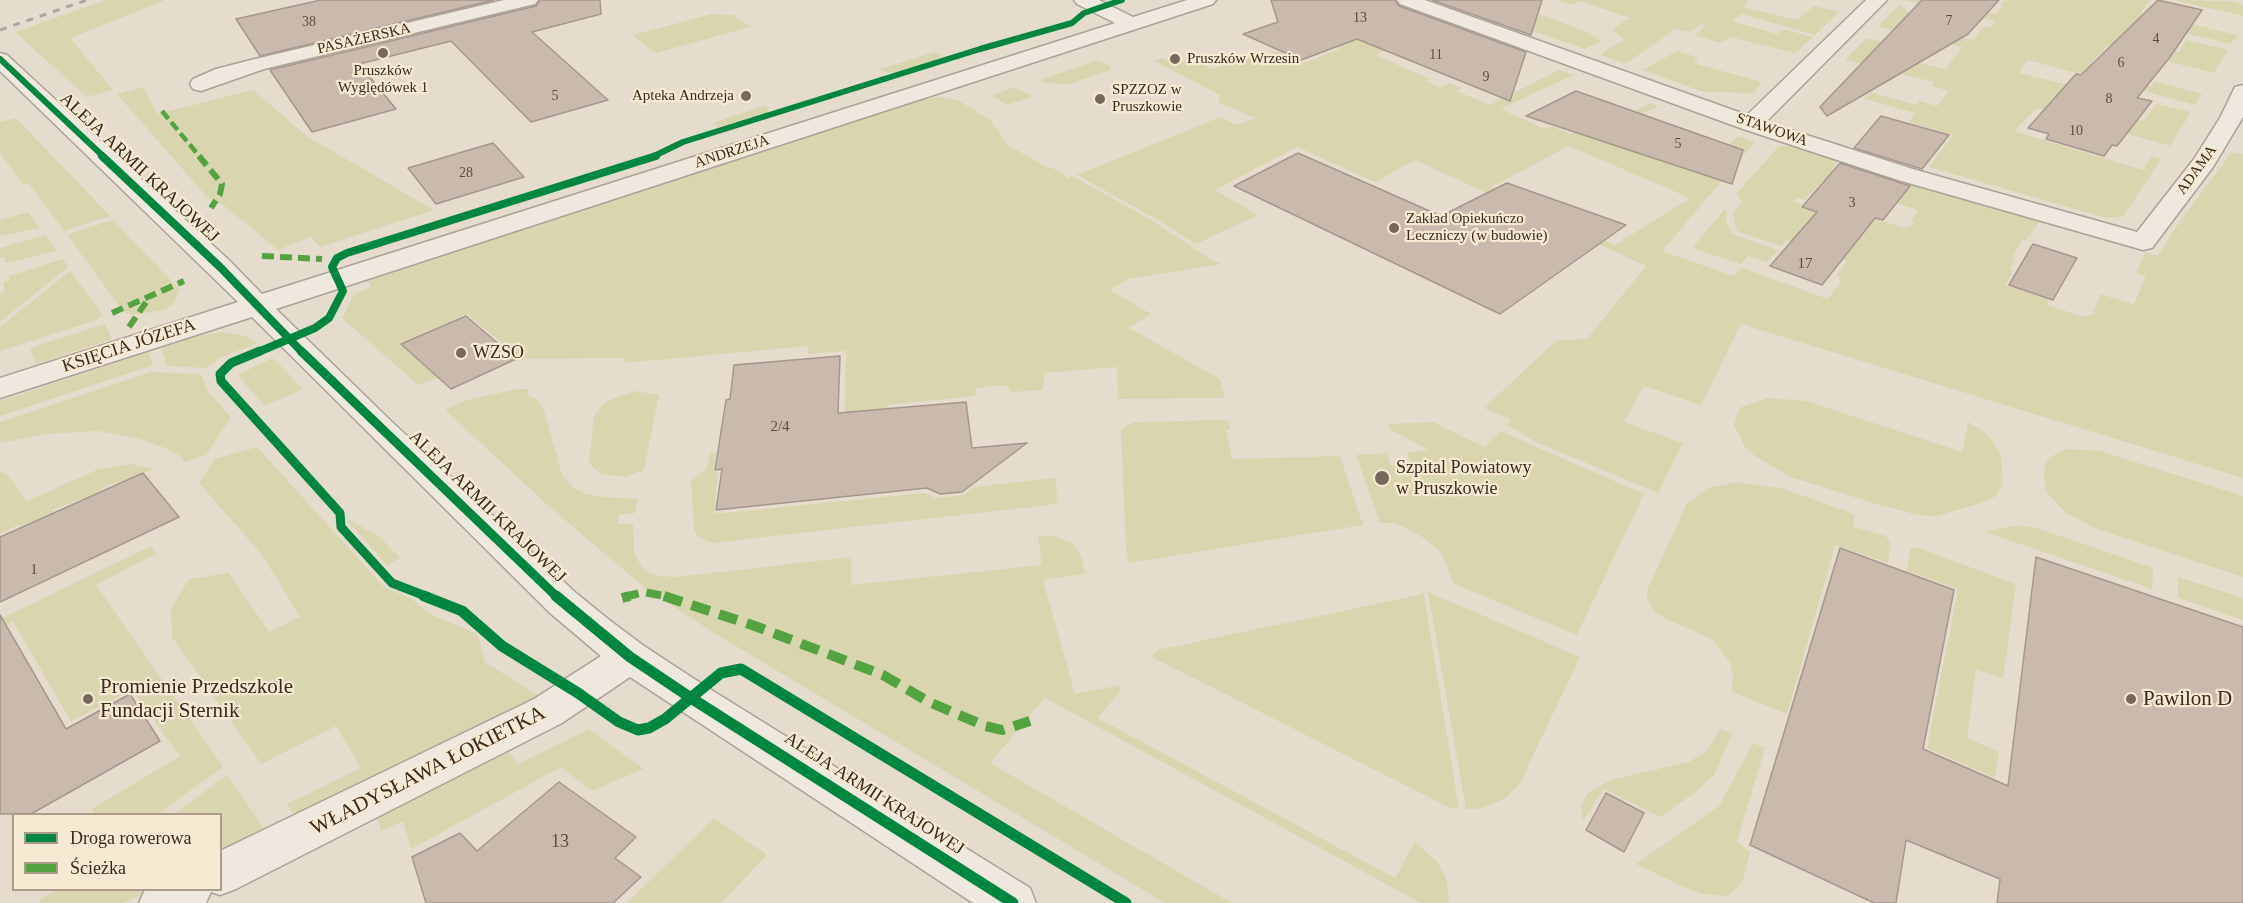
<!DOCTYPE html>
<meta charset="utf-8">
<style>
body{margin:0}
#map{position:relative;width:2243px;height:903px;overflow:hidden;background:#e6dcce;font-family:Georgia,serif}
canvas{display:block}
.legend{position:absolute;left:12px;top:813px;width:210px;height:78px;box-sizing:border-box;background:#f7ead3;border:2px solid #ac9d8a;margin:0;padding:8px 10px;list-style:none;font-size:18px;color:#3b291d}
.legend li{display:flex;align-items:center;gap:12px;height:30px}
.legend b{width:30px;border:2px solid #ac9d8a}
</style>
<div id="map">
<canvas width="2243" height="903"></canvas>
<ul class="legend">
<li><b style="height:8px;background:#00873e"></b>Droga rowerowa</li>
<li><b style="height:8px;background:#54a341"></b>Ścieżka</li>
</ul>
</div>
<script>
const g = document.querySelector('canvas').getContext('2d');
g.lineJoin = 'round';
function fill(path, color) {
  g.fillStyle = color;
  g.fill(path, 'evenodd');
}
function shape(rows) {
  const path = new Path2D();
  for (const r of rows) {
    path.moveTo(r[0], r[1]);
    for (let i = 2; i < r.length; i += 2) path.lineTo(r[i], r[i + 1]);
  }
  return path;
}
function strokePath(path, color, width, dash) {
  g.strokeStyle = color;
  g.lineWidth = width;
  g.lineCap = dash ? 'butt' : 'round';
  g.setLineDash(dash || []);
  g.stroke(path);
}
function write(font, color, halo, rows, align = 'center') {
  g.font = font + ' Georgia,serif';
  g.lineWidth = 4.5;
  g.setLineDash([]);
  g.textBaseline = 'middle';
  g.strokeStyle = halo;
  g.fillStyle = color;
  for (const [text, x, y, turn = 0] of rows) {
    g.save();
    g.translate(x, y);
    g.rotate((+turn || 0) * Math.PI / 180);
    g.textAlign = isNaN(turn) ? turn : align;
    if (halo) g.strokeText(text, 0, 0);
    g.fillText(text, 0, 0);
    g.restore();
  }
}
const green = shape([
 [106,0,165,0,70,38,113,90,87,97,15,32],
 [1556,0,1749,0,1743,7,1797,20,1814,6,1839,12,1815,35,1741,14,1732,21,1777,34,1783,29,1813,37,1795,53,1730,37,1721,43,1694,35,1706,26,1701,24,1690,32,1676,29,1625,64,1601,55,1608,49,1624,40,1612,29,1630,18,1580,1,1572,5],
 [1904,0,1952,0,1962,6,1996,14,2003,6,2000,5,2005,0,2151,0,2140,13,2238,35,2231,44,2141,22,2127,40,2179,52,2186,40,2228,50,2214,73,2107,46,2090,64,2120,73,2119,76,2151,86,2155,81,2202,94,2195,105,2028,60,2026,62,2019,73,2072,86,2062,98,2143,121,2157,104,2191,112,2170,146,2037,108,2014,131,2143,170,2152,156,2161,159,2123,217,2106,218,1929,167,1953,135,1909,122,1915,113,1864,99,1870,92,1916,105,1919,101,1937,106,1949,91,1932,86,1934,82,1845,60,1867,38,1879,41,1912,61,1945,69,1963,47,1878,27,1899,5,1935,31,1973,40,1984,26,1991,28,1996,21],
 [2174,0,2231,1,2243,5,2243,16],
 [1533,12,1590,33,1601,41,1585,49,1525,28],
 [712,14,733,15,751,27,655,53,633,35],
 [1283,25,1440,25,1375,55,1430,79,1426,81,1440,87,1450,83,1462,88,1456,91,1490,105,1559,70,1573,75,1501,109,1545,129,1551,126,1570,134,1589,125,1600,130,1650,103,1658,106,1627,122,1723,150,1738,136,1755,142,1662,251,1734,276,1742,268,1828,299,1841,282,1837,274,1847,261,1786,240,1781,246,1737,231,1733,213,1743,202,1736,194,1779,146,1792,146,1838,161,1831,170,1838,172,1846,163,1894,178,1878,197,1823,180,1805,200,1798,198,1794,201,1801,204,1800,207,1861,227,1869,217,1905,228,1911,226,1914,223,1912,220,1918,210,1896,203,1911,183,2040,221,2025,241,2022,240,2012,258,2015,259,2010,269,2013,271,2005,285,2049,299,2047,305,2081,316,2092,315,2100,294,2134,304,2146,276,2136,273,2145,252,2158,256,2173,231,2232,152,2243,154,2243,478,1741,324,1701,405,1644,386,1624,422,1683,443,1658,493,1536,442,1507,425,1512,420,1484,408,1557,340,1587,339,1646,266,1415,160,1375,182,1297,147,1215,190,1258,215,1196,244,1156,219,1077,175,1220,117,1237,125,1255,118,1219,103,1220,95,1154,61,1162,58,1175,64,1190,59,1213,69,1243,57,1264,56,1277,51,1304,63,1340,49],
 [1569,146,1690,198,1615,245,1491,187],
 [1677,51,1699,58,1693,63,1762,82,1753,93,1704,92,1643,70],
 [935,52,941,55,938,59,897,73,885,72,880,69],
 [1099,60,1111,67,1110,70,1069,84,1045,83,1040,80],
 [143,87,158,114,253,90,308,137,434,210,320,247,311,237,278,250,222,204,207,197,117,94],
 [1012,88,1017,88,1030,95,1029,98,1010,104,1005,104,992,96],
 [938,97,958,100,990,120,1008,145,1048,168,1051,167,1068,178,1072,176,1150,219,1210,259,1222,264,1128,279,1110,290,1151,314,1129,328,1220,379,1225,398,1118,399,1117,367,1044,373,1043,390,1012,392,1005,385,976,388,975,396,887,405,888,450,844,455,846,351,808,354,808,346,624,363,624,358,521,359,467,314,400,343,438,378,418,385,342,318,355,293,372,287,368,281,924,99],
 [765,105,769,108,767,113,718,127,713,123],
 [16,118,110,216,64,231,29,184,23,184,0,153,0,122],
 [1724,210,1727,211,1726,221,1732,234,1778,250,1767,262,1748,256,1741,264,1692,248],
 [28,212,40,228,0,236,0,220],
 [113,220,180,290,173,304,164,310,132,315,123,311,67,235],
 [45,235,57,251,6,263,5,257,0,258,0,248],
 [63,259,68,267,0,322,0,293,4,291,4,282,10,280,9,276],
 [70,271,103,315,96,320,0,351,0,327],
 [105,324,112,339,36,364,30,348],
 [223,332,246,336,258,343,220,358,205,368,167,366,161,348,197,336],
 [149,352,153,365,0,416,0,401],
 [273,358,303,389,265,406,237,375],
 [150,372,201,374,208,392,231,417,206,455,184,462,180,456,165,448,139,439,98,431,47,434,0,443,0,422],
 [516,389,529,389,527,395,536,399,544,411,562,475,572,487,586,494,603,497,638,499,635,513,619,515,618,524,633,524,634,551,639,562,646,571,660,576,676,577,851,557,851,585,1042,565,1038,536,1053,536,1073,543,1081,555,1085,574,1043,580,1075,694,1121,685,1121,690,1098,718,1395,878,1415,842,1437,862,1446,878,1449,903,1421,903,1045,698,990,763,1232,903,1165,903,711,631,645,588,552,509,445,410,467,400],
 [635,391,659,395,644,470,624,477,602,474,594,469,589,462,594,416,605,402],
 [1768,398,1807,401,1962,452,1968,422,1986,433,1994,443,2001,456,2003,484,1996,496,1984,502,1937,516,1918,515,1879,505,1791,477,1755,456,1745,447,1734,425,1739,408],
 [1228,420,1230,430,1226,430,1232,459,1340,456,1363,525,1129,563,1126,549,1121,432,1126,426,1135,422],
 [1433,422,1484,447,1500,431,1644,494,1577,635,1454,584,1441,553,1424,538,1396,523,1380,523,1356,455,1387,453,1391,465,1411,464,1407,452,1429,450,1391,430,1387,424],
 [257,447,384,587,412,599,428,613,477,634,485,662,542,698,298,820,287,804,361,768,336,726,261,764,172,637,171,609,189,579,229,573,269,632,300,617,262,555,199,483,215,459],
 [2068,449,2100,451,2243,496,2243,577,2094,528,2065,512,2046,492,2044,473,2046,463,2050,458,2059,452],
 [710,453,716,453,713,471,718,472,714,514,924,493,936,498,964,495,974,487,1055,478,1058,502,1050,505,712,543,697,536,694,530,691,481,707,468],
 [131,464,153,469,118,484,116,482,100,489,102,491,52,510,53,513,20,527,19,525,2,532,0,536,0,471,8,475,27,501,99,469],
 [1738,482,1784,489,1854,514,1854,527,1886,536,1891,544,1888,563,1835,545,1787,714,1732,692,1733,674,1730,663,1712,639,1666,619,1654,611,1647,600,1647,590,1686,505,1708,488],
 [343,516,381,538,400,558,387,565],
 [2017,525,2037,528,2153,568,2152,589,1985,532],
 [151,546,156,554,96,585,223,767,158,814,95,814,92,809,180,756,132,690,71,721,13,622,0,628,0,619],
 [1918,548,2016,584,2003,679,1976,669,1967,738,1999,752,1995,778,1927,748,1958,589,1907,571,1910,549],
 [2178,577,2243,598,2243,620,2178,598],
 [1423,590,1459,809,1448,807,1152,657,1157,650,1419,595],
 [1428,592,1580,657,1520,783,1504,799,1478,809,1466,809],
 [589,729,644,769,591,791,561,767,411,849,403,821,381,831,376,814,507,750,518,764],
 [1720,729,1732,734,1714,775,1696,792,1660,817,1604,789,1583,821,1581,807,1586,795,1603,784,1618,778,1689,762,1707,751],
 [1753,743,1765,748,1737,842,1750,852,1742,883,1728,896,1704,894,1688,889,1636,864,1719,806],
 [227,775,268,834,221,856,220,814,174,814],
 [714,818,767,855,721,903,627,903],
 [57,890,152,890,123,903,40,903,39,900]
]);
const building = shape([
 [321,0,494,0,260,56,236,19,321,0],
 [540,0,600,0,601,14,532,32,608,100,531,122,451,41,359,64,396,109,312,132,270,70,536,6,540,0],
 [1271,0,1395,0,1399,6,1526,52,1510,101,1357,39,1301,60,1243,34,1278,22,1271,0],
 [1432,0,1542,0,1531,35,1432,0],
 [1922,0,1999,0,1968,34,1827,116,1820,107,1922,0],
 [2158,0,2202,10,2170,57,2137,98,2152,101,2117,146,2112,145,2104,156,2046,139,2049,134,2028,128,2076,74,2081,75,2158,0],
 [1576,91,1743,150,1732,184,1526,116,1576,91],
 [1881,116,1949,135,1922,169,1854,148,1881,116],
 [493,143,524,177,436,204,408,168,493,143],
 [1298,153,1441,216,1507,183,1626,225,1500,314,1234,186,1298,153],
 [1840,163,1910,186,1883,220,1875,218,1822,285,1770,266,1817,212,1802,207,1840,163],
 [2033,244,2077,258,2053,300,2009,285,2033,244],
 [466,316,516,359,451,389,401,344,466,316],
 [840,356,838,413,966,402,972,448,1027,443,962,492,940,494,927,488,716,510,722,469,715,470,726,400,730,399,734,365,840,356],
 [143,473,179,517,0,602,0,537,143,473],
 [1840,548,1954,590,1923,749,2008,786,2036,557,2243,627,2243,903,1997,903,2000,879,1906,840,1896,903,1874,903,1750,845,1840,548],
 [0,615,66,729,130,694,160,741,31,814,0,814,0,615],
 [559,782,636,837,615,858,641,877,613,903,426,903,412,857,460,833,477,851,559,782],
 [1606,793,1644,813,1624,852,1586,830,1606,793]
]);
const minor = shape([
 [504,0,538,0,535,4,264,69,201,91,193,89,190,84,193,79,216,69,251,60,504,0],
 [1074,0,1099,0,1133,17,1187,0,1216,0,1213,4,276,309,391,421,576,593,608,619,644,646,705,686,1030,888,1036,903,973,903,630,677,562,723,236,889,220,895,211,892,206,903,139,903,145,890,220,890,220,851,534,699,601,656,550,613,252,317,0,398,0,378,238,302,0,71,0,53,7,55,230,261,262,294,1115,23,1077,4,1074,0],
 [1397,0,1425,0,1747,115,1866,0,1887,0,1766,122,1916,170,2137,232,2194,159,2220,118,2235,87,2243,85,2243,117,2213,167,2152,248,2143,250,1898,180,1743,129,1400,4,1397,0]
]);
const rail = shape([
 [0,30,87,0]
]);
const quietFar3 = shape([
 [162,111,200,157]
]);
const quietFar2 = shape([
 [199,156,222,184,220,194,211,208],
 [262,256,322,259],
 [112,313,184,281],
 [129,327,151,295]
]);
const quietFar1 = shape([
 [624,597,644,592,669,597]
]);
const quiet = shape([
 [664,596,755,626,883,675,929,702,985,726,1002,730,1030,721],
 [622,598,630,596]
]);
const cyclewayFar3 = shape([
 [0,59,104,157],
 [652,157,683,142,980,49,1072,23,1084,13,1122,0]
]);
const cyclewayFar2 = shape([
 [102,156,220,267,303,353],
 [256,353,315,328,329,318,343,291,332,267,337,258,347,253,656,156]
]);
const cyclewayFar1 = shape([
 [260,351,231,363,220,374,221,381,340,513,341,527,392,583,428,597],
 [301,351,557,597]
]);
const cycleway = shape([
 [424,596,462,611,502,646,578,693,619,722,638,730,649,728,665,719,721,673,741,669,1126,903],
 [556,596,630,657,691,698,1013,903]
]);
const markers = [
 [383,53,6,"#77685b"],
 [1175,59,6,"#77685b"],
 [746,96,6,"#77685b"],
 [1100,99,6,"#77685b"],
 [1394,228,6,"#77685b"],
 [461,353,6,"#77685b"],
 [1382,478,8,"#77685b"],
 [88,699,6,"#77685b"],
 [2131,699,6,"#77685b"]
];
const farNumbernames = [
 ["13",1360,18],
 ["7",1949,21],
 ["38",309,22],
 ["4",2156,39],
 ["11",1436,55],
 ["6",2121,63],
 ["9",1486,77],
 ["5",555,96],
 ["8",2109,99],
 ["10",2076,131],
 ["5",1678,144],
 ["28",466,173],
 ["3",1852,203]
];
const farStreetnames = [
 ["PASAŻERSKA",364,39,-13],
 ["STAWOWA",1772,130,19],
 ["ANDRZEJA",732,152,-18],
 ["ADAMA",2197,170,-54]
];
const farPoinames = [
 ["Pruszków Wrzesin",1187,59],
 ["Pruszków",383,71,"center"],
 ["Wyględówek 1",383,88,"center"],
 ["SPZZOZ w",1112,90],
 ["Pruszkowie",1112,107],
 ["Apteka Andrzeja",734,96,"right"],
 ["Zakład Opiekuńczo",1406,219],
 ["Leczniczy (w budowie)",1406,236]
];
const numberNames = [
 ["17",1805,264],
 ["2/4",780,427],
 ["1",34,570]
];
const streetNames = [
 ["ALEJA ARMII KRAJOWEJ",139,168,43],
 ["KSIĘCIA JÓZEFA",129,346,-18],
 ["ALEJA ARMII KRAJOWEJ",487,507,44],
 ["ALEJA ARMII KRAJOWEJ",874,794,33]
];
const poiNames = [
 ["WZSO",473,353],
 ["Szpital Powiatowy",1396,468],
 ["w Pruszkowie",1396,489]
];
const nearNumbernames = [
 ["13",560,842]
];
const nearPoinames = [
 ["Promienie Przedszkole",100,687],
 ["Fundacji Sternik",100,711],
 ["Pawilon D",2143,699]
];
const nearStreetnames = [
 ["WŁADYSŁAWA ŁOKIETKA",428,771,-27]
];
fill(green, '#d8d5af');
fill(building, '#cabaae');
strokePath(building, '#a6978d', 1.5);
strokePath(minor, '#aba196', 3);
fill(minor, '#eee8df');
strokePath(rail, '#ada7a0', 3, [7, 7]);
strokePath(quietFar3, '#54a341', 4.5, [10, 4.5]);
strokePath(quietFar2, '#54a341', 6, [12, 6]);
strokePath(quietFar1, '#54a341', 8, [15, 8]);
strokePath(quiet, '#54a341', 10, [19, 10]);
strokePath(cyclewayFar3, '#00873e', 6);
strokePath(cyclewayFar2, '#00873e', 8);
strokePath(cyclewayFar1, '#00873e', 9);
strokePath(cycleway, '#00873e', 11);
for (const [x, y, r, color] of markers) {
  const dot = new Path2D();
  dot.arc(x, y, r, 0, 2 * Math.PI);
  g.fillStyle = color;
  g.fill(dot);
  strokePath(dot, '#f7ead3', 2);
}
write('14px', '#5f4d41', null, farNumbernames);
write('15px', '#3b291d', '#f7ead3', farStreetnames);
write('15px', '#3b291d', '#f7ead3', farPoinames, 'left');
write('15px', '#5f4d41', null, numberNames);
write('18px', '#3b291d', '#f7ead3', streetNames);
write('18px', '#3b291d', '#f7ead3', poiNames, 'left');
write('18px', '#5f4d41', null, nearNumbernames);
write('21px', '#3b291d', '#f7ead3', nearPoinames, 'left');
write('21px', '#3b291d', '#f7ead3', nearStreetnames);
</script>
